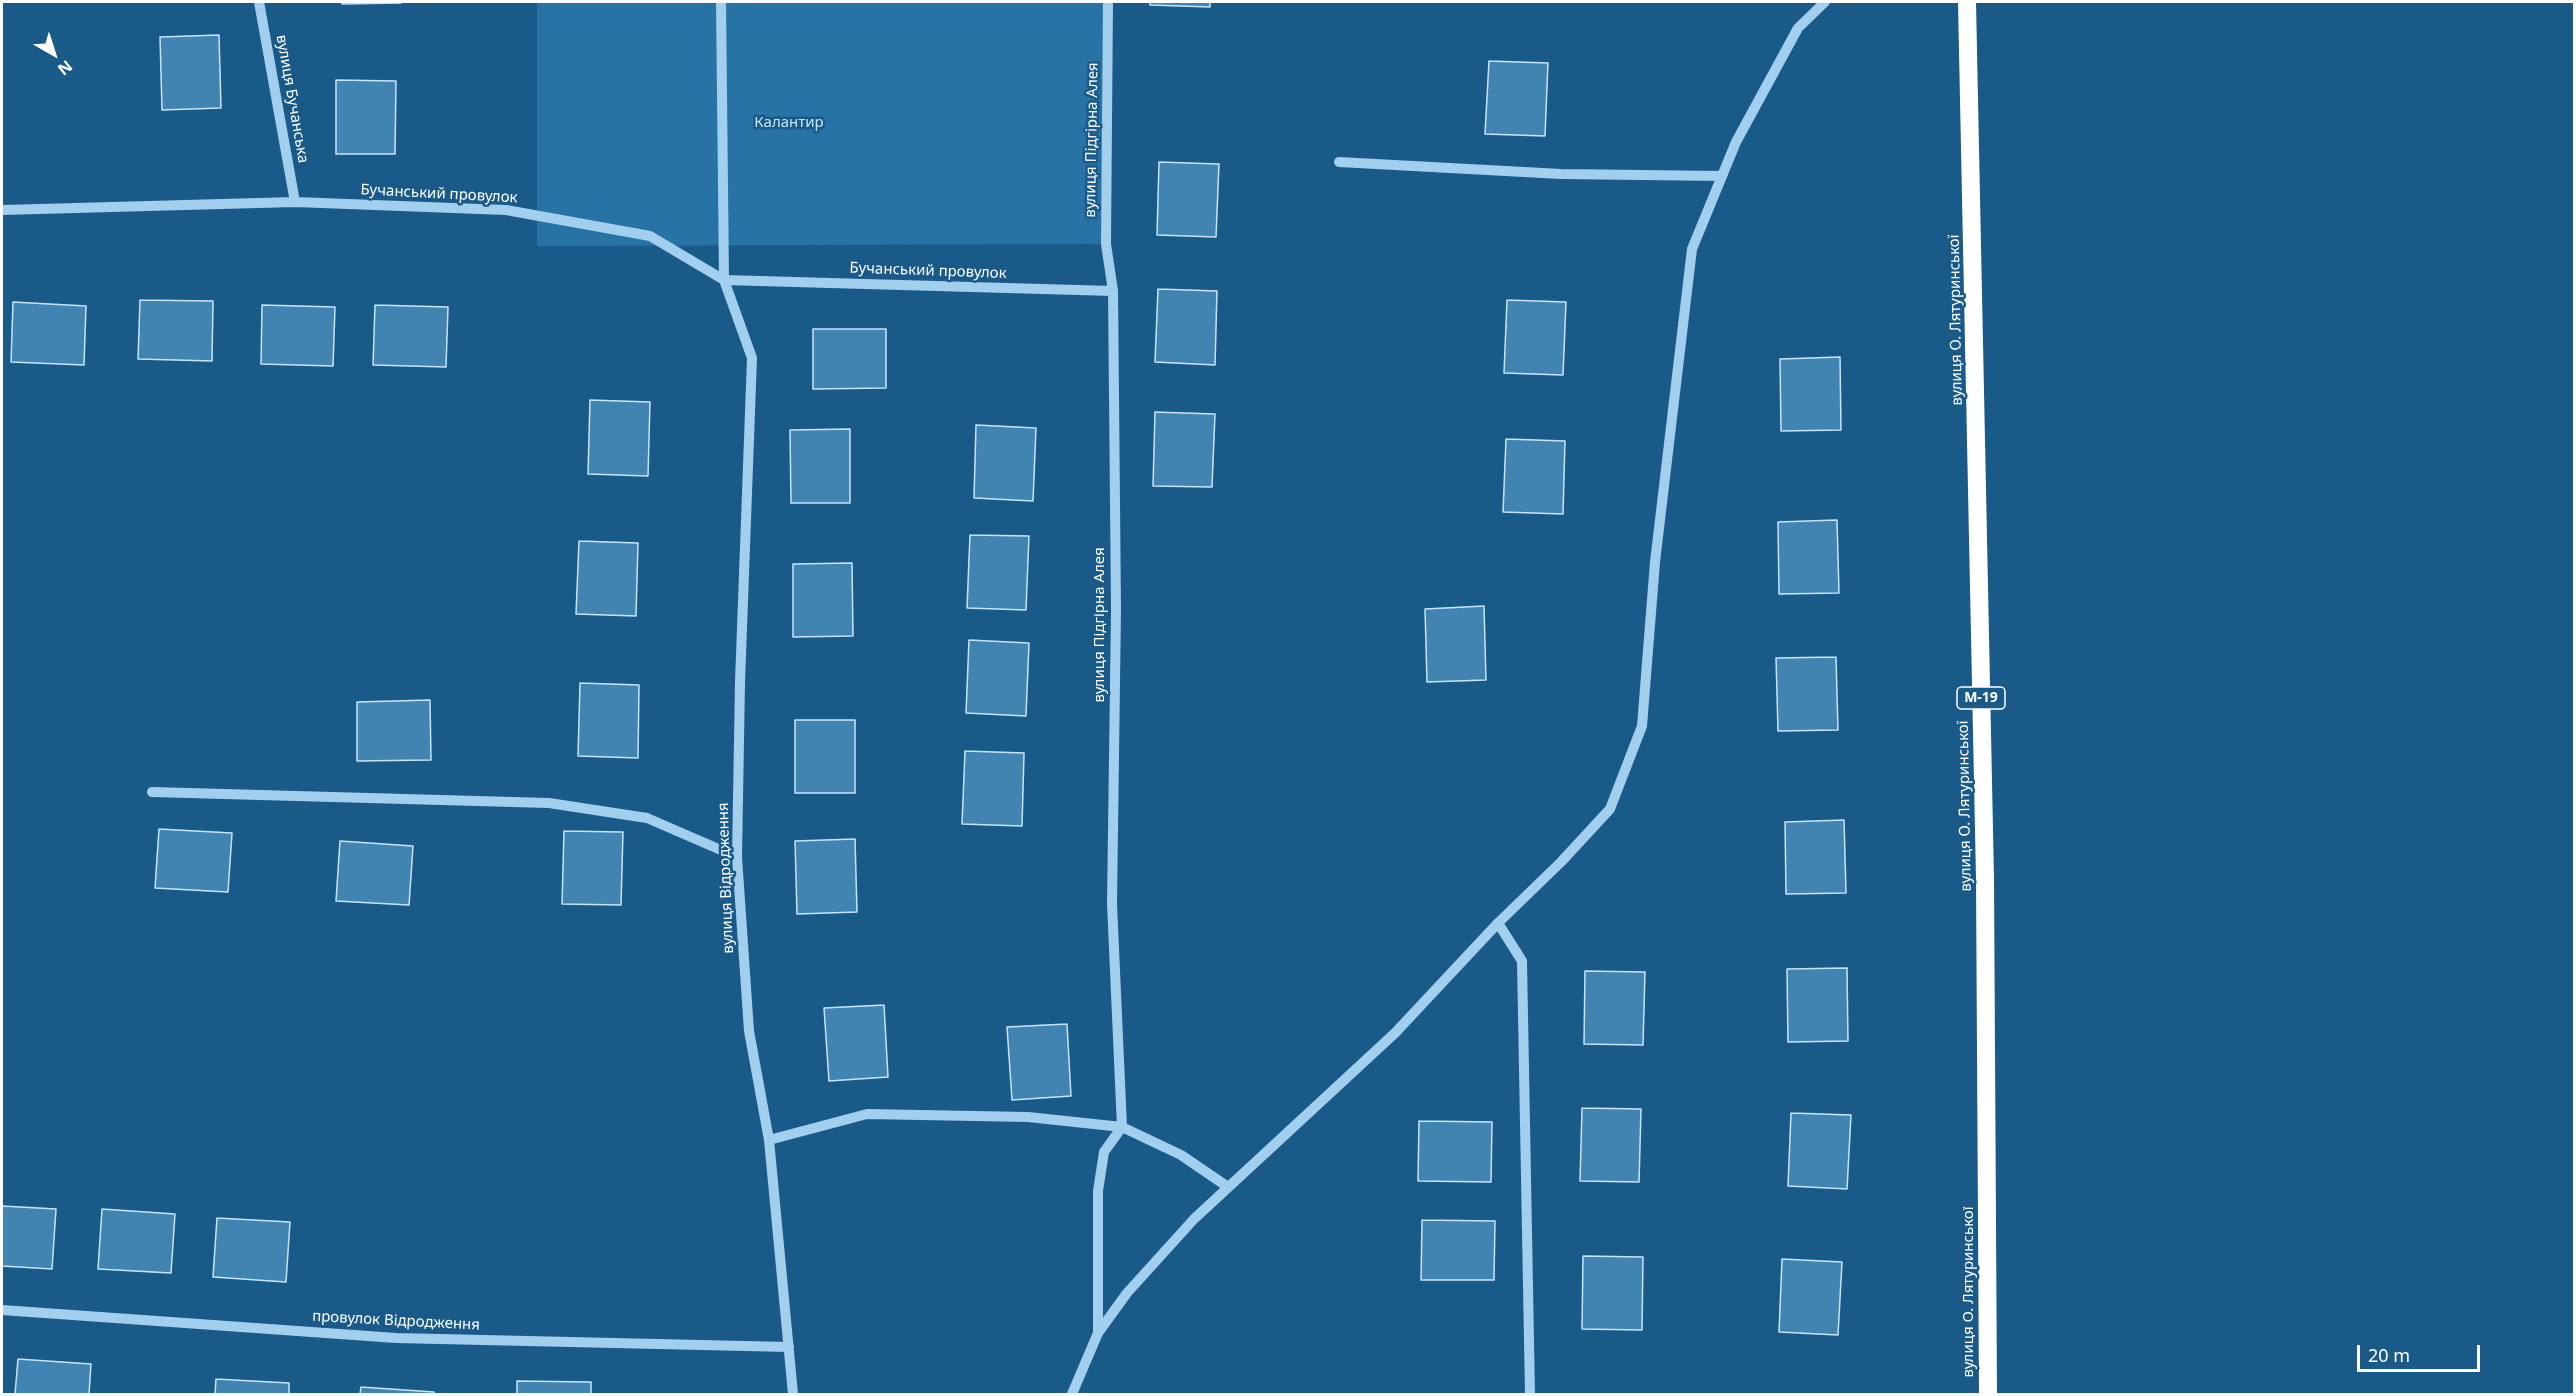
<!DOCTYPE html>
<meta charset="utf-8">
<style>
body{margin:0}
#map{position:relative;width:2576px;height:1396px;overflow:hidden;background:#195a89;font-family:"Noto Sans",sans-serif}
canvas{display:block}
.frame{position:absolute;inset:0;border:3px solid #fff;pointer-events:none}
.north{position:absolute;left:24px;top:24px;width:60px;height:60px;-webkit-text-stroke:4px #195a89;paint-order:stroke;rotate:141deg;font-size:16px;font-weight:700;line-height:24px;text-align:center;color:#fff}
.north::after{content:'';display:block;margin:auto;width:21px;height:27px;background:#fff;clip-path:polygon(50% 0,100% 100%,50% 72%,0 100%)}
.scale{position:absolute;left:2357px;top:1345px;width:123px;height:27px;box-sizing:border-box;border:3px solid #fff;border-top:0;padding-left:8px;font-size:18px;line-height:21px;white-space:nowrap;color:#fff;-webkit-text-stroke:4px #195a89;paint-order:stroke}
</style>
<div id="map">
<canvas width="2576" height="1396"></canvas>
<div class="frame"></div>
<div class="north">N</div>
<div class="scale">20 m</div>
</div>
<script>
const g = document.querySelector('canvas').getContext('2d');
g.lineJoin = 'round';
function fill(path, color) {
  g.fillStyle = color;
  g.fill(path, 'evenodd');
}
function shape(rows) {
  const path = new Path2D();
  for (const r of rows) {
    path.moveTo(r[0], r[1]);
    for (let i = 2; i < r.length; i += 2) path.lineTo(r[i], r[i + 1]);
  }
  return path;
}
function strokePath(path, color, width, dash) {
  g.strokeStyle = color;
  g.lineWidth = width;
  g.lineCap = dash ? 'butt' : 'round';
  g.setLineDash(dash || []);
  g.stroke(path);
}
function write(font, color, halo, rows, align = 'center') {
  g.font = font + ' "Noto Sans",sans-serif';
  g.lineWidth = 5;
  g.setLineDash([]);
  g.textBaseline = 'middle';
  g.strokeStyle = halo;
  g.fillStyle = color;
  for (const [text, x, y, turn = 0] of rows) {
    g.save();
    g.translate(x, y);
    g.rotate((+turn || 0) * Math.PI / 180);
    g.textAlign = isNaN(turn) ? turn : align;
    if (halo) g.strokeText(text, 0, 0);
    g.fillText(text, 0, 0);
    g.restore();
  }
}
const green = shape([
 [537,2,1106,2,1106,244,537,246]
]);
const building = shape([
 [342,2,401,2,401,3,342,4,342,2],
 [1150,2,1210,2,1210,7,1150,5,1150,2],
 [219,35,221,108,162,110,160,37,219,35],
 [1489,61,1548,63,1545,136,1485,134,1489,61],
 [336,80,396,81,395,154,336,154,336,80],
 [1159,162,1219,164,1216,237,1157,235,1159,162],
 [1158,289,1217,291,1215,365,1155,362,1158,289],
 [140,300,213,301,212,361,138,359,140,300],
 [1507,300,1566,302,1563,375,1504,373,1507,300],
 [13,302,86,306,84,365,11,362,13,302],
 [262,305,335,307,333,366,261,364,262,305],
 [375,305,448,307,446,367,373,365,375,305],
 [813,329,886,329,886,388,813,389,813,329],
 [1840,357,1841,430,1781,431,1780,359,1840,357],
 [590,400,650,402,648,476,588,474,590,400],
 [1155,412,1215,414,1212,487,1153,486,1155,412],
 [976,425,1036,428,1033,501,974,498,976,425],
 [850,429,850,503,791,503,790,430,850,429],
 [1506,439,1565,441,1563,514,1503,512,1506,439],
 [1837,520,1839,593,1779,594,1778,522,1837,520],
 [970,535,1029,536,1026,610,967,608,970,535],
 [579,541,638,543,636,616,576,614,579,541],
 [852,563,853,636,793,637,793,564,852,563],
 [1484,606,1486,680,1427,682,1425,609,1484,606],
 [969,640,1029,643,1026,716,966,713,969,640],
 [1836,657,1838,730,1778,731,1776,658,1836,657],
 [580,683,639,685,638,758,578,756,580,683],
 [430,700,431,760,357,761,357,702,430,700],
 [795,720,855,720,855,793,795,793,795,720],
 [965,751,1024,753,1022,826,962,824,965,751],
 [1844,820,1846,893,1786,894,1785,822,1844,820],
 [159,829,232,833,228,892,155,888,159,829],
 [564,831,623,832,621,905,562,904,564,831],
 [855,839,857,912,797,914,795,841,855,839],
 [340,841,413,846,409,905,336,901,340,841],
 [1847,968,1848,1041,1788,1042,1787,969,1847,968],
 [1585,971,1645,972,1643,1045,1584,1044,1585,971],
 [884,1005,888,1077,829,1081,824,1008,884,1005],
 [1067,1024,1071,1096,1012,1100,1007,1027,1067,1024],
 [1582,1108,1641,1109,1639,1182,1580,1181,1582,1108],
 [1791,1113,1851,1115,1847,1189,1788,1186,1791,1113],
 [1419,1121,1492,1122,1491,1182,1418,1181,1419,1121],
 [2,1206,56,1209,52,1269,2,1266,2,1206],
 [102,1209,175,1214,171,1273,98,1269,102,1209],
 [217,1218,290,1222,286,1282,213,1277,217,1218],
 [1422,1220,1495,1221,1494,1280,1421,1280,1422,1220],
 [1583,1256,1643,1257,1642,1330,1582,1329,1583,1256],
 [1782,1259,1842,1262,1838,1335,1779,1332,1782,1259],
 [18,1359,91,1364,89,1394,15,1394,18,1359],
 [216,1379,289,1383,289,1394,215,1394,216,1379],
 [517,1381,591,1382,591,1394,517,1394,517,1381],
 [361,1387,434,1392,434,1394,360,1394,361,1387]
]);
const minor = shape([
 [259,2,295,202],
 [721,2,724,280,752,358,740,682,737,857,749,1031,769,1140,793,1394],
 [1108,2,1106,244,1113,291,1116,609,1112,904,1122,1127,1181,1155,1228,1187],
 [1339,162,1561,174,1722,176],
 [2,210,295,202,506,210,650,236,724,280,1113,291],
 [152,792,549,803,647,818,737,857],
 [1498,923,1522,961,1530,1394],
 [769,1140,867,1114,1028,1117,1122,1127,1104,1152,1098,1191,1098,1333],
 [2,1310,396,1338,789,1347],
 [1072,1394,1098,1333,1127,1293,1194,1219,1395,1033,1498,923,1561,862,1610,809,1642,726,1655,562,1692,249,1736,142,1798,28,1825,2]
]);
const highway = shape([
 [1967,2,1985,879,1988,1394]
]);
const shields = [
 [1981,698,48]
];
const shieldNames = [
 ["М-19",1981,698]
];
const streetNames = [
 ["вулиця Бучанська",292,99,80],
 ["вулиця Підгірна Алея",1092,140,-89],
 ["Бучанський провулок",439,194,3],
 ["Бучанський провулок",928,271,2],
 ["вулиця О. Лятуринської",1956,320,-91],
 ["вулиця Підгірна Алея",1100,625,-90],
 ["вулиця О. Лятуринської",1965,806,-91],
 ["вулиця Відродження",726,878,-92],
 ["вулиця О. Лятуринської",1969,1292,-90],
 ["провулок Відродження",396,1321,3]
];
const parkNames = [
 ["Калантир",789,123]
];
fill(green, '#2873a6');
fill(building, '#4184b2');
strokePath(building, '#c7e5fa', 1.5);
strokePath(minor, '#a1cfed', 10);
strokePath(highway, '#fff', 18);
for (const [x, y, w] of shields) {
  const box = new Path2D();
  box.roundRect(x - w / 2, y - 11, w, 22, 4.5);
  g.fillStyle = '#195a89';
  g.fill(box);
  strokePath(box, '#fff', 1.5);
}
write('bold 14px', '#fff', null, shieldNames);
write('15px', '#fff', '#195a89', streetNames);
write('15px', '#c7e5fa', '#195a89', parkNames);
</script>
